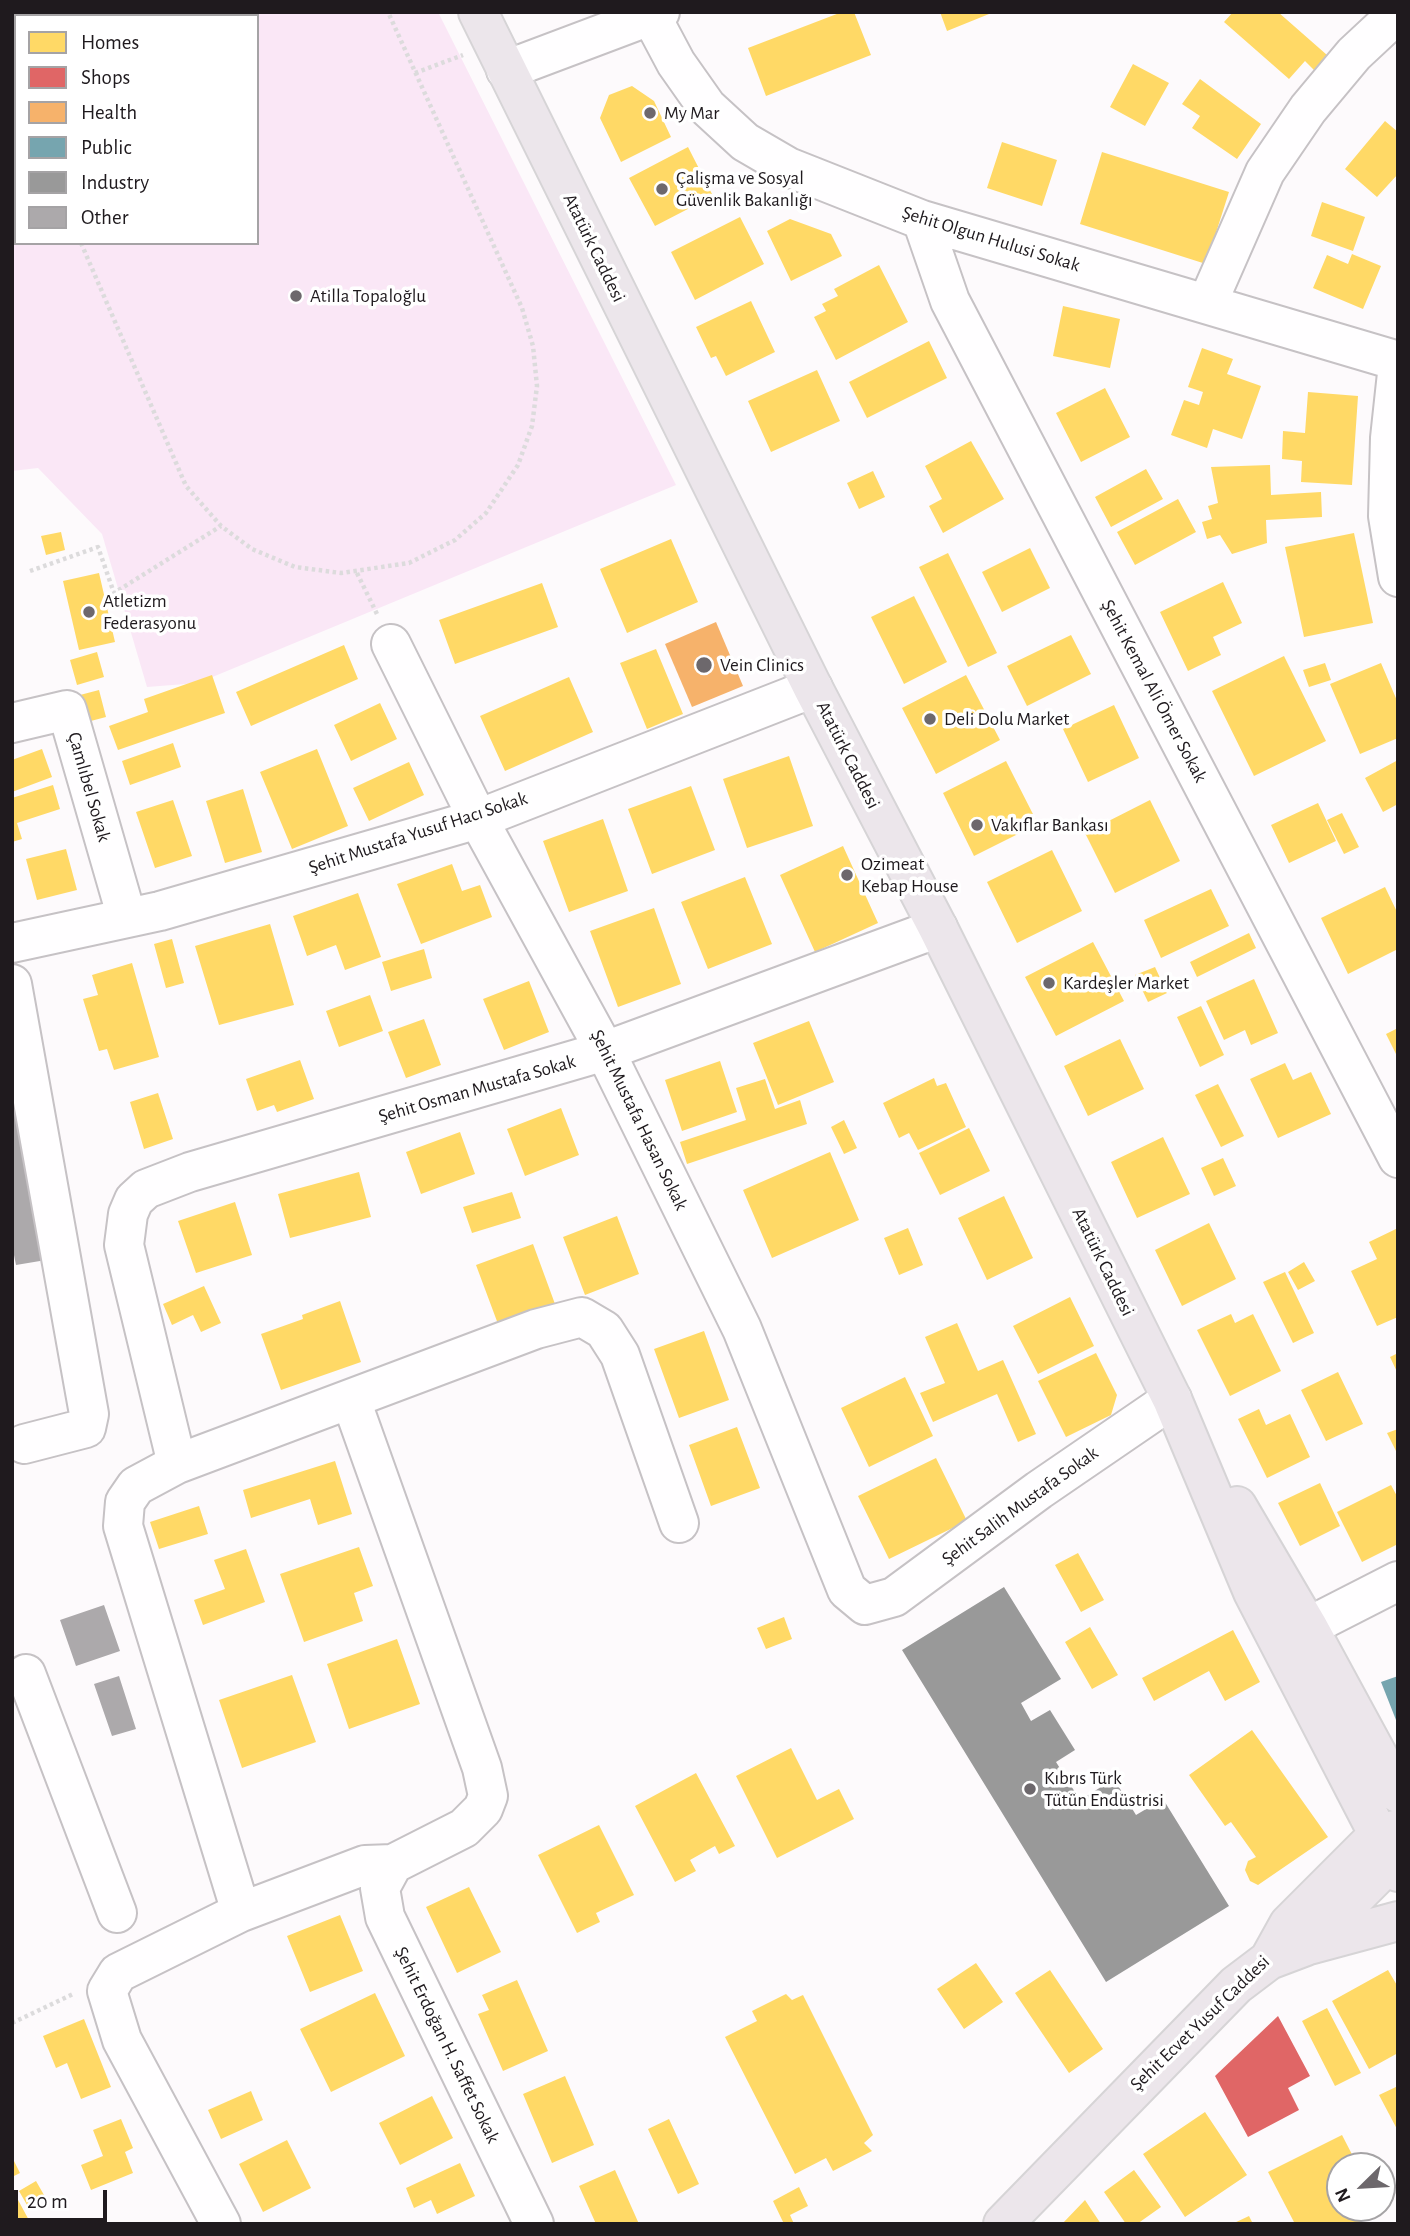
<!DOCTYPE html>
<meta charset="utf-8">
<style>
body{margin:0}
#map{position:relative;width:1410px;height:2236px;overflow:hidden;background:#fdfafc;font-family:"Alegreya Sans",sans-serif}
canvas{display:block}
.frame{position:absolute;inset:0;border:14px solid #1f1a1e;pointer-events:none}
.legend{position:absolute;left:14px;top:14px;width:245px;height:231px;box-sizing:border-box;background:#fff;border:2px solid #a5a3a5;margin:0;padding:9px 12px;list-style:none;font-size:21px;color:#1f1a1e}
.legend li{display:flex;align-items:center;gap:14px;height:35px}
.legend b{width:35px;border:2px solid #a5a3a5}
.north{position:absolute;left:1326px;top:2152px;width:70px;height:70px;box-sizing:border-box;background:#fff;border:2px solid #a5a3a5;border-radius:50%;rotate:246deg;font-size:19px;font-weight:700;line-height:28px;text-align:center;color:#1f1a1e}
.north::after{content:'';display:block;margin:auto;width:24px;height:32px;background:#6d686c;clip-path:polygon(50% 0,100% 100%,50% 72%,0 100%)}
.scale{position:absolute;left:14px;top:2190px;width:93px;height:32px;box-sizing:border-box;border:4px solid #1f1a1e;border-top:0;padding-left:9px;font-size:21px;line-height:24px;white-space:nowrap;color:#1f1a1e;-webkit-text-stroke:5px #fff;paint-order:stroke}
</style>
<div id="map">
<canvas width="1410" height="2236"></canvas>
<div class="frame"></div>
<ul class="legend">
<li><b style="height:19px;background:#ffd966"></b>Homes</li>
<li><b style="height:19px;background:#e06666"></b>Shops</li>
<li><b style="height:19px;background:#f6b26b"></b>Health</li>
<li><b style="height:19px;background:#76a5af"></b>Public</li>
<li><b style="height:19px;background:#999"></b>Industry</li>
<li><b style="height:19px;background:#aca9ab"></b>Other</li>
</ul>
<div class="north">N</div>
<div class="scale">20 m</div>
</div>
<script>
const g = document.querySelector('canvas').getContext('2d');
g.lineJoin = 'round';
function fill(path, color) {
  g.fillStyle = color;
  g.fill(path, 'evenodd');
}
function shape(rows) {
  const path = new Path2D();
  for (const r of rows) {
    path.moveTo(r[0], r[1]);
    for (let i = 2; i < r.length; i += 2) path.lineTo(r[i], r[i + 1]);
  }
  return path;
}
function strokePath(path, color, width, dash) {
  g.strokeStyle = color;
  g.lineWidth = width;
  g.lineCap = dash ? 'butt' : 'round';
  g.setLineDash(dash || []);
  g.stroke(path);
}
function write(font, color, halo, rows, align = 'center') {
  g.font = font + ' "Alegreya Sans",sans-serif';
  g.lineWidth = 7;
  g.setLineDash([]);
  g.textBaseline = 'middle';
  g.strokeStyle = halo;
  g.fillStyle = color;
  for (const [text, x, y, turn = 0] of rows) {
    g.save();
    g.translate(x, y);
    g.rotate((+turn || 0) * Math.PI / 180);
    g.textAlign = isNaN(turn) ? turn : align;
    if (halo) g.strokeText(text, 0, 0);
    g.fillText(text, 0, 0);
    g.restore();
  }
}
const green = shape([
 [12,12,438,12,676,485,198,683,147,687,102,534,38,468,12,471],
 [16,16,257,16,257,243,16,243]
]);
const homes = shape([
 [842,12,854,12,871,55,766,96,748,48],
 [940,12,994,12,947,31],
 [1233,12,1278,12,1327,55,1314,70,1305,61,1289,79,1224,22],
 [1133,64,1169,83,1145,126,1110,107],
 [1200,79,1261,124,1237,159,1192,128,1200,116,1182,104],
 [632,86,654,101,671,137,621,162,600,118,609,95],
 [1385,121,1398,132,1398,174,1377,197,1345,169],
 [1002,142,1057,160,1042,206,987,188],
 [688,147,713,196,655,226,629,178],
 [1102,152,1229,192,1206,264,1080,224],
 [1322,202,1365,217,1353,251,1311,236],
 [740,217,764,264,695,300,671,252],
 [790,219,831,234,842,256,791,281,767,231],
 [1352,254,1381,266,1363,309,1313,288,1327,255,1348,264],
 [879,265,908,322,836,360,814,317,826,311,822,304,838,296,834,289],
 [751,301,775,352,726,376,716,356,711,358,696,327],
 [1063,306,1120,319,1110,368,1053,356],
 [929,341,947,378,867,418,849,382],
 [1202,348,1233,359,1227,374,1261,386,1242,439,1213,429,1207,448,1171,435,1184,400,1199,405,1203,392,1188,387],
 [817,370,840,421,771,452,748,401],
 [1105,388,1130,437,1081,462,1056,413],
 [1308,392,1358,396,1352,485,1301,482,1302,461,1282,459,1283,431,1305,433],
 [971,441,1004,499,943,533,929,506,942,499,925,466],
 [1270,465,1271,495,1321,492,1322,517,1266,520,1267,543,1232,554,1220,535,1207,539,1202,522,1212,519,1208,506,1218,503,1211,467],
 [1146,469,1163,499,1111,527,1095,497],
 [873,471,885,497,859,509,847,483],
 [1178,499,1196,532,1135,565,1117,532],
 [61,532,65,550,46,555,41,536],
 [1354,533,1373,623,1304,637,1285,547],
 [671,539,698,602,627,633,600,569],
 [1030,548,1050,588,1002,612,982,572],
 [948,553,997,653,968,667,919,567],
 [99,573,115,642,79,650,63,581],
 [1223,582,1242,623,1213,637,1221,655,1188,671,1160,612],
 [542,583,558,627,455,664,439,620],
 [914,596,947,662,904,684,871,617],
 [1071,635,1091,674,1027,706,1007,666],
 [344,645,358,679,251,726,236,692],
 [656,649,683,714,647,729,620,663],
 [97,652,104,677,77,685,70,660],
 [1284,656,1326,741,1254,776,1212,691],
 [1325,663,1331,680,1309,687,1303,670],
 [1381,663,1398,703,1398,738,1360,754,1330,684],
 [212,675,225,713,118,750,109,726,148,712,144,699],
 [966,675,1000,740,936,774,902,708],
 [569,677,593,732,505,771,480,716],
 [99,690,106,717,87,722,80,695],
 [380,703,397,739,351,761,334,725],
 [1114,705,1139,758,1088,782,1063,729],
 [173,743,181,767,130,785,122,761],
 [42,749,52,777,12,792,12,760],
 [317,749,348,826,292,849,260,772],
 [789,756,813,826,747,848,723,779],
 [1398,760,1398,804,1383,812,1365,778],
 [1006,761,1038,824,974,856,943,793],
 [409,762,424,795,369,821,353,788],
 [53,785,60,809,17,823,22,839,12,842,12,798],
 [691,786,715,850,652,874,628,809],
 [243,789,262,852,225,863,206,801],
 [173,800,192,856,155,868,136,812],
 [1150,800,1180,861,1115,893,1085,833],
 [1318,803,1336,841,1289,863,1271,825],
 [1342,813,1359,847,1344,854,1327,820],
 [603,819,628,891,569,912,543,841],
 [843,846,878,923,815,952,780,875],
 [66,849,77,890,37,900,26,859],
 [1052,850,1082,911,1017,943,987,882],
 [452,864,462,891,480,885,492,917,421,944,397,884],
 [745,877,772,944,708,969,681,902],
 [1385,887,1398,914,1398,949,1348,974,1321,918],
 [1211,889,1229,926,1161,958,1144,920],
 [358,893,381,957,345,970,336,945,307,956,293,916],
 [654,908,681,984,618,1007,590,931],
 [270,924,294,1005,219,1025,195,946],
 [1249,933,1256,948,1197,977,1190,962],
 [172,939,184,983,166,988,154,944],
 [1093,942,1124,1001,1056,1036,1025,977],
 [424,949,432,978,391,991,382,962],
 [132,963,159,1057,114,1070,107,1049,99,1051,83,999,98,995,92,975],
 [1155,967,1167,993,1148,1002,1135,975],
 [1254,979,1278,1033,1251,1045,1245,1030,1224,1040,1206,1001],
 [529,981,549,1032,504,1050,483,999],
 [370,995,383,1031,339,1047,326,1011],
 [1201,1006,1224,1055,1200,1067,1177,1017],
 [424,1019,441,1065,406,1078,388,1032],
 [809,1021,834,1082,778,1105,753,1043],
 [1398,1028,1398,1058,1386,1034],
 [1120,1039,1144,1089,1088,1116,1064,1066],
 [300,1060,314,1099,277,1112,274,1105,257,1111,246,1079],
 [720,1061,737,1112,682,1131,665,1080],
 [1285,1063,1293,1080,1311,1072,1331,1114,1278,1138,1250,1079],
 [934,1078,937,1086,946,1083,966,1127,918,1150,909,1133,899,1138,883,1103],
 [765,1079,775,1109,800,1100,807,1124,687,1164,680,1142,746,1120,736,1088],
 [1218,1084,1244,1136,1221,1147,1195,1095],
 [158,1093,173,1139,144,1149,130,1102],
 [561,1108,579,1155,525,1176,507,1129],
 [844,1120,857,1148,844,1154,831,1127],
 [969,1128,990,1171,940,1195,919,1153],
 [460,1132,475,1174,421,1194,406,1152],
 [1163,1137,1190,1194,1137,1218,1111,1162],
 [830,1152,859,1220,772,1258,743,1190],
 [1223,1158,1236,1186,1214,1196,1201,1168],
 [359,1172,371,1217,290,1238,278,1194],
 [512,1192,521,1218,472,1233,463,1207],
 [1004,1196,1033,1258,987,1280,958,1218],
 [235,1202,252,1255,196,1273,178,1221],
 [617,1216,639,1274,585,1295,563,1237],
 [1209,1223,1236,1279,1182,1306,1155,1250],
 [908,1228,923,1265,899,1275,884,1238],
 [1398,1228,1398,1317,1377,1326,1351,1271,1377,1259,1369,1242],
 [533,1244,555,1304,498,1324,476,1265],
 [1304,1262,1315,1281,1298,1290,1288,1272],
 [1285,1272,1314,1333,1293,1343,1263,1282],
 [204,1286,221,1323,201,1332,193,1315,172,1325,163,1304],
 [1070,1297,1094,1346,1038,1374,1013,1326],
 [340,1301,361,1362,281,1390,261,1334,303,1319,302,1315],
 [1231,1314,1235,1323,1253,1314,1281,1371,1230,1396,1197,1330],
 [957,1323,978,1371,1003,1360,1036,1434,1018,1442,997,1394,933,1422,920,1393,945,1383,925,1337],
 [704,1331,729,1400,679,1418,654,1349],
 [1096,1353,1117,1395,1111,1415,1066,1437,1038,1381],
 [1398,1353,1398,1374,1390,1357],
 [1338,1372,1363,1424,1326,1441,1301,1390],
 [905,1377,933,1436,869,1467,841,1408],
 [1259,1409,1266,1425,1290,1414,1310,1457,1267,1478,1238,1419],
 [737,1427,760,1488,711,1506,689,1445],
 [1398,1429,1398,1455,1387,1433],
 [936,1458,967,1521,889,1559,858,1496],
 [335,1461,352,1514,318,1525,310,1499,251,1518,243,1490],
 [1320,1483,1340,1526,1300,1546,1278,1503],
 [1391,1485,1398,1498,1398,1544,1362,1562,1337,1512],
 [199,1506,208,1534,159,1549,150,1522],
 [359,1547,373,1586,354,1593,363,1621,304,1642,280,1574],
 [246,1549,265,1602,203,1625,194,1600,225,1589,214,1560],
 [1078,1553,1104,1600,1081,1612,1055,1565],
 [784,1617,792,1639,766,1649,757,1628],
 [1090,1627,1118,1675,1092,1689,1065,1642],
 [1233,1630,1260,1682,1225,1701,1209,1671,1154,1701,1142,1678],
 [397,1639,420,1704,349,1729,327,1664],
 [292,1675,316,1742,242,1768,219,1700],
 [1252,1730,1328,1837,1258,1885,1250,1881,1245,1870,1248,1861,1256,1857,1231,1822,1225,1826,1189,1775],
 [791,1748,817,1800,839,1789,854,1819,777,1858,736,1776],
 [696,1773,735,1846,719,1854,715,1846,690,1860,696,1871,675,1882,635,1806],
 [599,1825,634,1895,596,1913,600,1922,577,1933,538,1855],
 [469,1887,501,1952,457,1973,426,1907],
 [340,1915,363,1971,310,1992,287,1936],
 [976,1963,1003,2002,964,2029,937,1989],
 [1050,1970,1103,2049,1069,2073,1015,1993],
 [1388,1970,1398,1987,1398,2053,1369,2069,1332,2001],
 [517,1980,548,2051,503,2071,478,2014,489,2010,482,1995],
 [375,1993,405,2056,331,2092,300,2029],
 [786,1994,792,2000,803,1995,873,2135,864,2143,872,2151,833,2171,826,2158,795,2174,725,2037,757,2021,752,2011],
 [1327,2008,1361,2073,1335,2086,1302,2021],
 [84,2019,111,2087,81,2099,67,2063,56,2068,43,2036],
 [565,2076,594,2145,552,2163,523,2094],
 [1398,2086,1398,2131,1379,2095],
 [251,2091,263,2120,221,2139,208,2110],
 [432,2096,453,2138,400,2165,379,2123],
 [1205,2112,1247,2175,1185,2217,1143,2154],
 [121,2119,133,2148,125,2152,133,2173,91,2190,81,2165,103,2156,93,2130],
 [669,2119,699,2184,678,2194,648,2129],
 [1342,2135,1358,2166,1340,2166,1340,2208,1379,2208,1381,2211,1356,2224,1295,2224,1268,2172],
 [287,2140,311,2188,263,2212,239,2164],
 [12,2157,20,2173,12,2177],
 [460,2163,475,2196,437,2214,431,2200,414,2208,406,2188],
 [615,2170,639,2224,596,2224,579,2186],
 [1134,2170,1161,2207,1137,2224,1126,2224,1104,2192],
 [36,2181,44,2195,27,2205,19,2191],
 [799,2187,808,2206,790,2215,794,2224,784,2224,773,2201],
 [17,2198,31,2224,12,2224,12,2200],
 [1085,2200,1101,2224,1062,2224],
 [1249,2216,1253,2224,1232,2224]
]);
const shops = shape([
 [1278,2016,1310,2076,1288,2088,1299,2110,1248,2137,1215,2076]
]);
const health = shape([
 [716,622,743,686,692,707,665,644]
]);
const public = shape([
 [1398,1676,1398,1725,1381,1682]
]);
const industry = shape([
 [1004,1587,1061,1679,1021,1703,1031,1721,1050,1710,1075,1750,1056,1762,1080,1800,1114,1779,1136,1815,1163,1799,1229,1906,1106,1982,902,1650]
]);
const building = shape([
 [12,1079,46,1260,16,1265,12,1245],
 [104,1605,120,1651,76,1666,60,1620],
 [119,1676,136,1729,112,1736,94,1684]
]);
const path = shape([
 [415,73,463,55],
 [12,86,16,94],
 [81,243,186,486,221,526,252,549,295,567,341,573,409,563,455,540,486,513,518,465,532,426,537,386,533,346,522,308,388,12],
 [30,571,98,547,114,593,221,526],
 [357,573,377,614],
 [12,2023,75,1993]
]);
const minor = shape([
 [651,16,676,63,707,107,745,142,788,167,922,220,1398,361],
 [506,70,660,12],
 [922,220,950,301,1398,1158],
 [1207,304,1265,172,1308,109,1354,54,1398,13],
 [1398,364,1390,438,1388,516,1398,577],
 [391,644,478,819,605,1051,742,1329,847,1590,865,1605,894,1597,1039,1490,1172,1399],
 [12,723,67,710,127,918],
 [12,943,160,911,478,819,813,688],
 [12,984,89,1414,86,1428,24,1444],
 [177,1464,124,1245,128,1214,134,1200,146,1189,190,1172,605,1051,938,928],
 [1308,1627,1398,1581],
 [26,1674,117,1913],
 [393,1864,380,1888,385,1917,534,2224],
 [241,1912,123,1526,125,1502,136,1486,177,1464,536,1329,582,1317,604,1330,620,1355,679,1523],
 [221,2224,122,2040,107,1991,118,1973,241,1912,365,1865,393,1864,464,1828,483,1809,488,1796,482,1768,351,1400]
]);
const major = shape([
 [478,12,813,688,938,928,1172,1399,1253,1592,1398,1872],
 [1237,1506,1308,1627,1398,1793],
 [1309,1945,1398,1921],
 [1269,1960,1306,1946,1392,1860,1398,1851],
 [1003,2224,1236,1985,1269,1960,1289,1924,1379,1834,1398,1829]
]);
const markers = [
 [650,113,7,"#6d686c"],
 [662,189,7,"#6d686c"],
 [296,296,7,"#6d686c"],
 [89,612,7,"#6d686c"],
 [704,665,9,"#6d686c"],
 [930,719,7,"#6d686c"],
 [977,825,7,"#6d686c"],
 [847,875,7,"#6d686c"],
 [1049,983,7,"#6d686c"],
 [1030,1789,7,"#6d686c"]
];
const poiNames = [
 ["My Mar",664,113],
 ["Çalişma ve Sosyal",676,178],
 ["Güvenlik Bakanlığı",676,200],
 ["Atilla Topaloğlu",310,296],
 ["Atletizm",103,601],
 ["Federasyonu",103,623],
 ["Vein Clinics",720,665],
 ["Deli Dolu Market",944,719],
 ["Vakıflar Bankası",991,825],
 ["Ozimeat",861,864],
 ["Kebap House",861,886],
 ["Kardeşler Market",1063,983],
 ["Kıbrıs Türk",1044,1778],
 ["Tütün Endüstrisi",1044,1800]
];
const streetNames = [
 ["Şehit Olgun Hulusi Sokak",991,239,17],
 ["Atatürk Caddesi",594,248,64],
 ["Şehit Kemal Ali Ömer Sokak",1154,691,62],
 ["Atatürk Caddesi",848,755,63],
 ["Çamlıbel Sokak",89,787,74],
 ["Şehit Mustafa Yusuf Hacı Sokak",418,833,-18],
 ["Şehit Osman Mustafa Sokak",477,1089,-16],
 ["Şehit Mustafa Hasan Sokak",639,1120,64],
 ["Atatürk Caddesi",1103,1262,64],
 ["Şehit Salih Mustafa Sokak",1020,1506,-36],
 ["Şehit Ecvet Yusuf Caddesi",1200,2023,-44],
 ["Şehit Erdoğan H. Saffet Sokak",447,2045,64]
];
fill(green, '#fae7f6');
fill(homes, '#ffd966');
fill(shops, '#e06666');
fill(health, '#f6b26b');
fill(public, '#76a5af');
fill(industry, '#999');
fill(building, '#aca9ab');
strokePath(minor, '#c6c2c5', 42);
strokePath(major, '#d6d4d6', 42);
strokePath(path, '#dcdbdc', 4.5, [3.5, 3.5]);
strokePath(minor, '#fffeff', 38);
strokePath(major, '#ece6eb', 38);
for (const [x, y, r, color] of markers) {
  const dot = new Path2D();
  dot.arc(x, y, r, 0, 2 * Math.PI);
  g.fillStyle = color;
  g.fill(dot);
  strokePath(dot, '#fff', 2.5);
}
write('19px', '#1f1a1e', '#fff', poiNames, 'left');
write('19px', '#1f1a1e', '#fff', streetNames);
</script>
